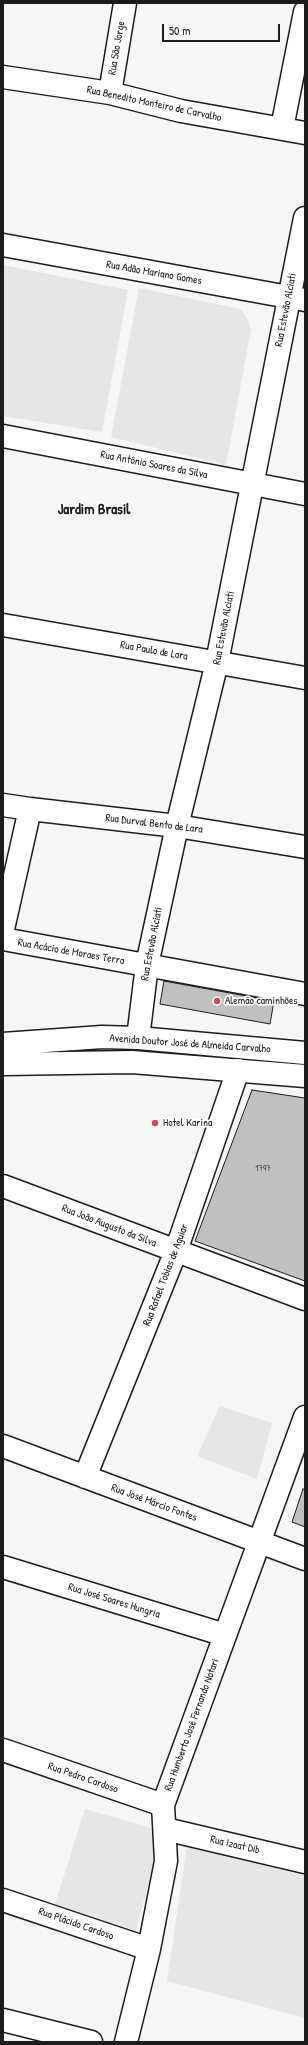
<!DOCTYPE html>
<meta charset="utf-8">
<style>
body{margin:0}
#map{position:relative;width:308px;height:2045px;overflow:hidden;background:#f6f6f6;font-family:"Patrick Hand",sans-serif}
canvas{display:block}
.frame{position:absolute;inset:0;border:4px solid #1c1c1c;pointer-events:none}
.scale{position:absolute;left:162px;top:24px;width:118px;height:18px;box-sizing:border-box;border:2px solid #1c1c1c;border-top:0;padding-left:5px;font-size:12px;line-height:14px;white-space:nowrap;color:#1c1c1c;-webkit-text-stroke:3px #fff;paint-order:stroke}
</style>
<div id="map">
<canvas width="308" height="2045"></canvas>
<div class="frame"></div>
<div class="scale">50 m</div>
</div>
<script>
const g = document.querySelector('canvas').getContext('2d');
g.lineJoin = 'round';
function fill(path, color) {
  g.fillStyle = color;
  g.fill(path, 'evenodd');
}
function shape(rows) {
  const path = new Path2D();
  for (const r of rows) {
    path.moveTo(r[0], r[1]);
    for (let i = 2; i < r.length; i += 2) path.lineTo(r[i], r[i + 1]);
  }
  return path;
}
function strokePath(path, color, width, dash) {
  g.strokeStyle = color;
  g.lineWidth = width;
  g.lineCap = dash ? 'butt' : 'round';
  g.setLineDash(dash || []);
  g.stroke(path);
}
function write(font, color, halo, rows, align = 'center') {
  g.font = font + ' "Patrick Hand",sans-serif';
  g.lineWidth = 3.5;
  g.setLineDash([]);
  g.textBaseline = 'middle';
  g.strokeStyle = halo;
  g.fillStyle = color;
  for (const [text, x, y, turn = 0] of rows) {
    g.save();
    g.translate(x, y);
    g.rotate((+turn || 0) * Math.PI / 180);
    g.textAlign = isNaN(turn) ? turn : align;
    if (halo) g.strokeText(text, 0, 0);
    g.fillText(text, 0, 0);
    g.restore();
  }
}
const built = shape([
 [3,265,128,290,102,432,3,416],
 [139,288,241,309,248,320,251,329,226,465,111,437],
 [220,1406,272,1423,257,1479,197,1456],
 [85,1809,151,1828,154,1861,136,1931,55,1904],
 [187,1845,305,1876,305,2018,167,1981]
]);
const building = shape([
 [164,981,274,1001,270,1024,160,1004,164,981],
 [252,1090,305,1098,305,1281,195,1241,252,1090],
 [303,1489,305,1490,305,1527,292,1522,303,1489]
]);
const minor = shape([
 [3,77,110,93,181,111,305,133],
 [110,93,125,3],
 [282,128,305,12],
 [3,245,305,300],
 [3,436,305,494],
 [3,625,305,678],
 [3,805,30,809,177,826,305,847],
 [3,929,30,809],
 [3,939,305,994],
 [138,1038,147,965,177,826,217,662,305,218],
 [3,1186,305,1299],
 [3,1446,305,1559],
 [85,1477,176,1251,238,1070],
 [3,1567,225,1635],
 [3,1750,163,1805],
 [165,1829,305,1862],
 [3,1900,149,1949],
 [3,2020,91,2042],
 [126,2042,149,1949,166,1861,163,1805,305,1417]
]);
const major = shape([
 [3,1044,102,1037,138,1038,305,1053],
 [3,1064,132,1062,305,1076]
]);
const markers = [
 [217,1001,4,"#d1495b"],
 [155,1123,4,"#d1495b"]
];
const numberNames = [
 ["1797",263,1169]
];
const streetNames = [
 ["Rua São Jorge",117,48,-80],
 ["Rua Benedito Monteiro de Carvalho",154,104,12],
 ["Rua Adão Mariano Gomes",154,273,10],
 ["Rua Estevão Alciati",286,310,-79],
 ["Rua Antônio Soares da Silva",154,465,11],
 ["Rua Estevão Alciati",224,628,-79],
 ["Rua Paulo de Lara",154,651,10],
 ["Rua Durval Bento de Lara",154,824,7],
 ["Rua Estevão Alciati",152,944,-79],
 ["Rua Acácio de Moraes Terra",71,952,10],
 ["Avenida Doutor José de Almeida Carvalho",190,1044,4],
 ["Rua João Augusto da Silva",109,1226,21],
 ["Rua Rafael Tobias de Aguiar",166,1275,-69],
 ["Rua José Márcio Fontes",154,1503,20],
 ["Rua José Soares Hungria",114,1601,17],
 ["Rua Humberto José Fernando Notari",192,1725,-70],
 ["Rua Pedro Cardoso",83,1778,19],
 ["Rua Izaat Dib",235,1845,13],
 ["Rua Plácido Cardoso",76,1924,19]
];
const poiNames = [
 ["Alemão caminhões",225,1001],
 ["Hotel Karina",163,1123]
];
const districtNames = [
 ["Jardim Brasil",94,510]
];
fill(built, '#e6e6e6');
fill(building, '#c0c0c0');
strokePath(building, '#1c1c1c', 1);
strokePath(minor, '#1c1c1c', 25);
strokePath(major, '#1c1c1c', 25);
strokePath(minor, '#fff', 22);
strokePath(major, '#fff', 22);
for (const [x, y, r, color] of markers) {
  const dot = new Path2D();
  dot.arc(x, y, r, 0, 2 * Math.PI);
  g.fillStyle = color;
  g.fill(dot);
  strokePath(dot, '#fff', 1.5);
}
write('9px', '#454545', null, numberNames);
write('11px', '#1c1c1c', '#fff', streetNames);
write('11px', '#1c1c1c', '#fff', poiNames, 'left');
write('bold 15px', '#1c1c1c', '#fff', districtNames);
</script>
